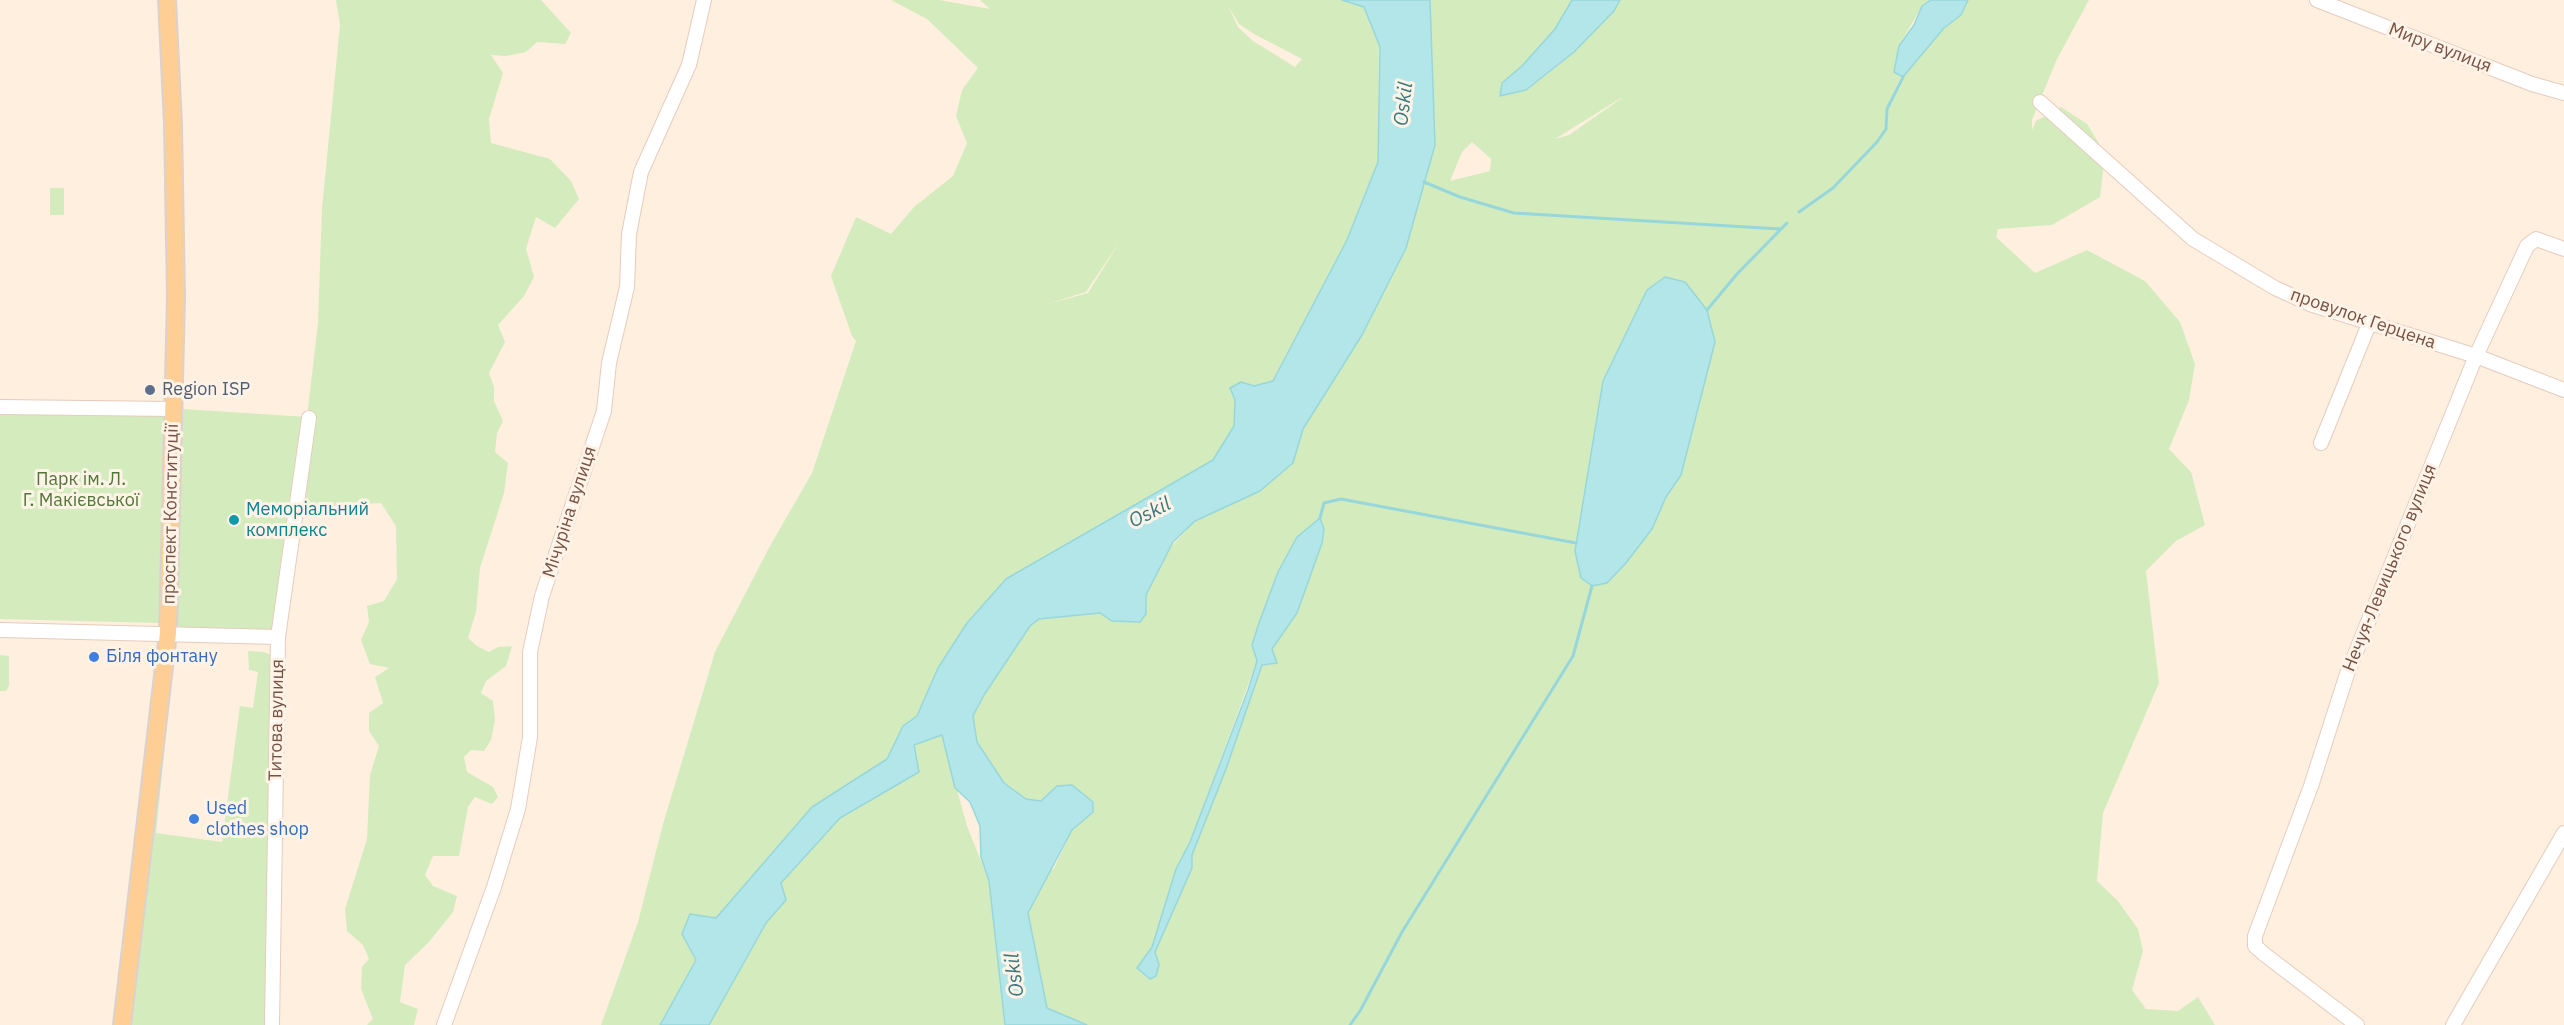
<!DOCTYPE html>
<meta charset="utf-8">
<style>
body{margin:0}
canvas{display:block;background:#feefdf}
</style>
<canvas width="2564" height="1025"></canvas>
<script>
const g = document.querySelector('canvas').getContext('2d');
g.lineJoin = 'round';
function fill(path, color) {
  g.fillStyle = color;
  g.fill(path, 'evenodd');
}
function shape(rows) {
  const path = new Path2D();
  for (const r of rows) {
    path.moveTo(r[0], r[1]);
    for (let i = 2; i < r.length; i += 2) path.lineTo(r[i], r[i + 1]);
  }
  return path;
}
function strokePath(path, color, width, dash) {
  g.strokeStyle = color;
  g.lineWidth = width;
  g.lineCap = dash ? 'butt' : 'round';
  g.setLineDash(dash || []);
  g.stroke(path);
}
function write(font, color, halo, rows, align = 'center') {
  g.font = font + ' "IBM Plex Sans",sans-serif';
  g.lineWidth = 6;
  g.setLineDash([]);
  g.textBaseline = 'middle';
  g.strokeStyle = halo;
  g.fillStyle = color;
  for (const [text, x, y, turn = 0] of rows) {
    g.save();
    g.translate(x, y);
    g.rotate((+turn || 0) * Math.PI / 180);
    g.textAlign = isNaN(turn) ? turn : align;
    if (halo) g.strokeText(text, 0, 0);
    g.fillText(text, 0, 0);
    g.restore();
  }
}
const green = shape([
 [336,0,541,0,571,33,565,44,537,42,526,52,506,56,491,55,503,73,489,119,491,143,550,159,571,181,579,199,555,228,536,217,526,249,534,277,524,296,498,325,505,342,489,373,494,387,494,401,503,421,497,433,495,452,508,463,504,493,480,568,476,612,468,638,477,646,489,652,498,647,512,646,506,666,486,681,481,693,493,701,495,720,491,740,484,751,471,750,464,757,467,772,493,787,498,797,492,804,475,797,468,807,459,856,433,856,425,875,433,886,457,896,453,912,429,942,405,965,400,1002,418,1009,414,1025,367,1025,373,1019,361,989,362,967,369,959,363,945,347,931,345,909,367,839,370,775,379,746,369,731,369,713,383,703,375,677,389,668,370,664,361,640,369,622,367,606,384,601,397,579,396,526,381,503,297,508,273,631,194,630,180,628,176,621,183,409,307,417,318,323,322,208,340,25],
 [891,0,939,0,990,9,980,0,1342,0,1364,7,1379,44,1378,162,1347,240,1287,358,1273,381,1254,386,1241,382,1234,426,1213,460,1006,579,967,623,938,668,917,716,903,726,887,759,812,807,727,908,716,919,682,934,696,960,660,1025,601,1025,638,922,663,824,715,652,770,546,812,473,856,341,852,336,831,276,856,217,891,234,914,207,953,176,967,143,956,116,962,90,978,68,927,19],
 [1228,6,1239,24,1254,34,1302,59,1295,67,1253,41,1238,27],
 [1120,241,1088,293,1044,305,1086,292],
 [1430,0,1573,0,1568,17,1522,66,1502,83,1501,96,1527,90,1574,52,1614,11,1620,0,1931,0,1922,6,1899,46,1894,72,1901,76,1886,109,1905,75,1944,28,1960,15,1968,0,2089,0,2057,59,2032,120,2032,130,2036,121,2061,107,2087,124,2105,153,2100,197,2052,225,1998,229,1996,237,2035,273,2087,250,2145,281,2180,322,2195,364,2189,400,2169,449,2191,472,2205,525,2176,541,2146,571,2159,683,2103,813,2097,881,2118,901,2138,929,2143,951,2132,990,2146,1009,2178,1011,2198,997,2215,1025,1081,1025,1046,1011,1026,911,1046,875,1054,868,1072,830,1092,812,1057,786,1041,802,1026,799,1004,783,977,742,973,716,984,695,1030,626,1067,599,1146,614,1146,595,1159,568,1169,549,1195,521,1260,491,1293,463,1303,429,1362,335,1406,248,1435,145],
 [1622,98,1569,135,1555,139,1621,98],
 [1472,142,1491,159,1490,171,1450,181,1462,152],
 [1647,290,1704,384,1681,475,1666,497,1652,529,1607,583,1603,381],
 [1322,543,1297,613,1262,665,1226,769,1192,855,1192,865,1176,869,1190,842,1257,661,1252,645],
 [50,188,64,188,64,215,50,215],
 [0,407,166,409,159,623,0,619],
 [158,647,175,647,156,833,222,842,240,706,253,708,258,672,249,670,248,651,264,652,278,658,272,1025,114,1025],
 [0,655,9,656,9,686,6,691,0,691],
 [942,735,967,826,989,881,1005,1025,709,1025,766,923,785,900,781,883,840,818,919,772,914,745]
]);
const water = shape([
 [1342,0,1430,0,1435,145,1406,248,1362,335,1303,429,1293,463,1260,491,1195,521,1173,542,1146,595,1146,614,1140,622,1112,621,1100,613,1039,619,1030,626,984,695,973,716,977,742,1004,783,1026,799,1041,801,1057,786,1072,785,1093,802,1093,812,1072,830,1028,913,1047,1008,1087,1025,1005,1025,989,881,981,857,980,826,970,802,955,788,942,735,914,745,919,772,840,818,781,883,786,900,766,923,709,1025,660,1025,696,960,682,934,690,914,716,918,812,807,887,759,903,726,917,716,938,668,967,623,1006,579,1213,460,1234,426,1235,400,1230,388,1241,382,1254,386,1273,381,1347,240,1378,162,1380,47,1364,7,1342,0],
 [1572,0,1620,0,1614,11,1574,52,1526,90,1500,96,1502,83,1522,66,1555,29,1572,0],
 [1931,0,1968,0,1961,15,1944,28,1903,77,1894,72,1899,46,1914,25,1922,6,1931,0],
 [1665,277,1685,282,1707,310,1715,342,1681,475,1666,497,1652,529,1626,563,1607,583,1592,586,1581,578,1575,551,1603,381,1647,290,1665,277],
 [1320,518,1324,529,1322,543,1297,613,1272,649,1277,663,1262,665,1226,769,1192,855,1192,868,1155,952,1159,965,1156,976,1150,979,1137,968,1152,947,1176,869,1190,842,1248,690,1257,661,1252,645,1259,623,1278,572,1297,537,1320,518]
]);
const stream = shape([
 [1424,182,1460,197,1514,213,1780,229],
 [1799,212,1833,188,1877,142,1886,129,1887,109,1903,77],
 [1707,310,1737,274,1787,223],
 [1320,518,1324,503,1341,499,1576,543],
 [1350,1025,1360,1011,1402,932,1573,656,1592,586]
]);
const minor = shape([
 [2317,0,2532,84,2564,93],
 [2040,102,2193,239,2275,288,2310,304,2476,356,2564,390],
 [0,407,174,409],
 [2321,443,2369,324],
 [0,630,278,637],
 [272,1025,278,637,309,418],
 [444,1025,494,887,518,809,530,737,530,652,542,596,604,411,609,363,627,287,629,234,641,172,689,65,704,0],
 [2357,1025,2264,954,2255,946,2255,936,2311,786,2347,674,2476,356,2527,246,2536,239,2564,249],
 [2453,1025,2564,833]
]);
const major = shape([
 [122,1025,168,633,176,297,173,124,167,0]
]);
const markers = [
 [150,390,6,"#5c6f8a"],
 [234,520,6,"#0f9aa8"],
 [94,657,6,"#3f7fe0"],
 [194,819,6,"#3f7fe0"]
];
const streetNames = [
 ["Миру вулиця",2440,48,21],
 ["провулок Герцена",2363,319,19],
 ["Мічуріна вулиця",570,512,-72],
 ["проспект Конституції",171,514,-89],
 ["Нечуя-Левицького вулиця",2390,568,-68],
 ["Титова вулиця",277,720,-89]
];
const serviceNames = [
 ["Region ISP",162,390]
];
const parkNames = [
 ["Парк ім. Л.",81,480],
 ["Г. Макієвської",81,501]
];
const cultureNames = [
 ["Меморіальний",246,510],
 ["комплекс",246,531]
];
const shopNames = [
 ["Біля фонтану",106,657],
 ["Used",206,809],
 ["clothes shop",206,830]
];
const waterNames = [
 ["Oskil",1404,104,-83],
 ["Oskil",1150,513,-27],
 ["Oskil",1015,975,-97]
];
fill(green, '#d4ecbd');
fill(water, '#b2e6e9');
strokePath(water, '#97d7db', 1.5);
strokePath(stream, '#97d7db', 3);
strokePath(minor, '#e5ccbd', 16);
strokePath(major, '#dbd2cf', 20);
strokePath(minor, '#fff', 14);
strokePath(major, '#ffce95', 16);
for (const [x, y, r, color] of markers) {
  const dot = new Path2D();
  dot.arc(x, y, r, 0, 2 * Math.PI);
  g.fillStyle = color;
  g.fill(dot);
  strokePath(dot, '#fff3e7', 2);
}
write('18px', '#765245', '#fff3e7', streetNames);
write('18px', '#4e5e75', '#fff3e7', serviceNames, 'left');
write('18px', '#517739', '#fff3e7', parkNames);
write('18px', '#0d838f', '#fff3e7', cultureNames, 'left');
write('18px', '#366cbe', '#fff3e7', shopNames, 'left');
write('italic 20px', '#37787e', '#fff3e7', waterNames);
</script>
